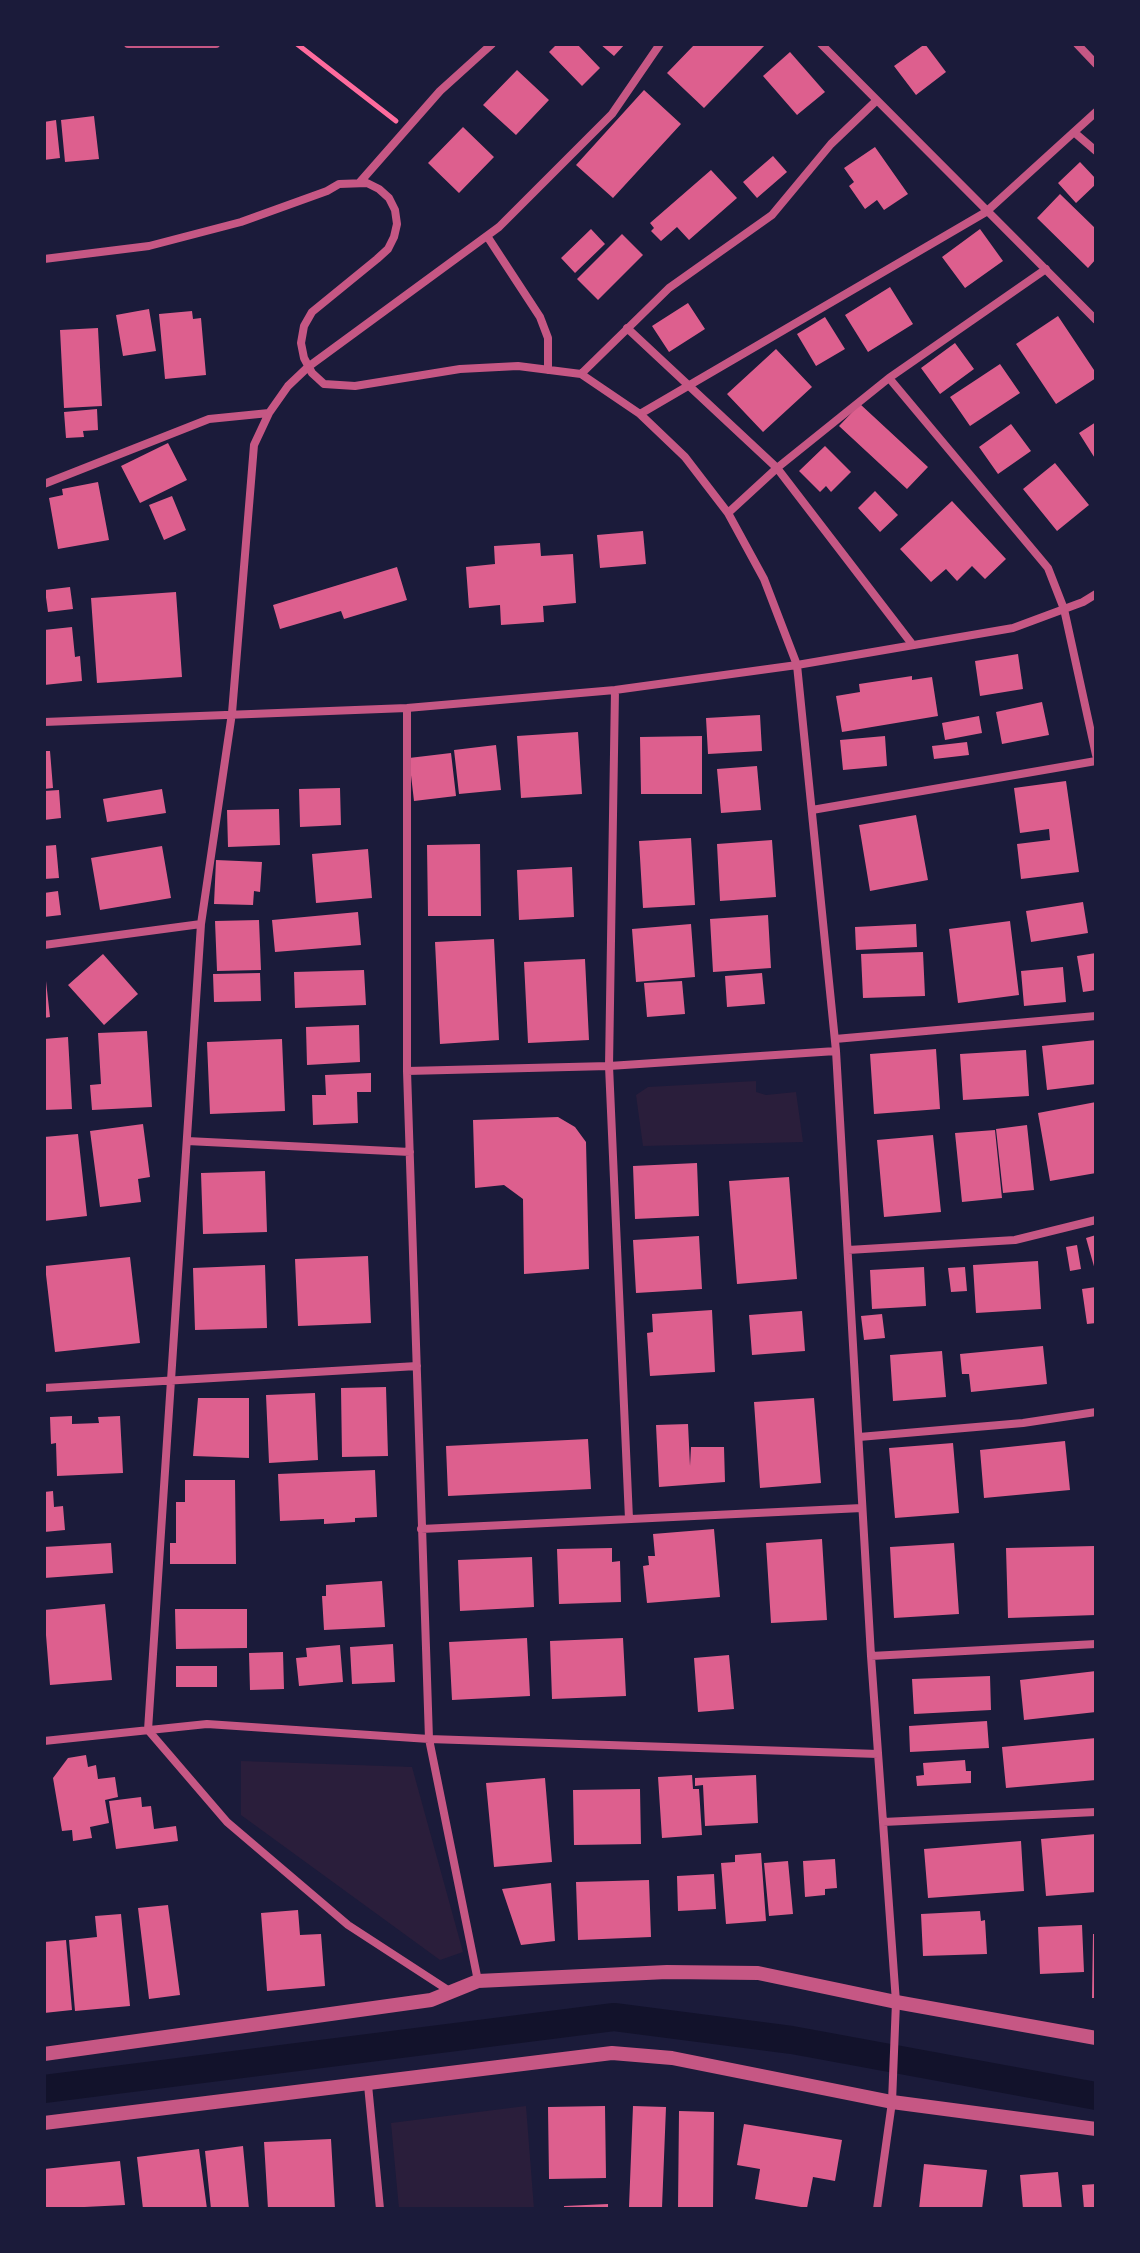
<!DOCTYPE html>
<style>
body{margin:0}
#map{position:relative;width:1140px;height:2253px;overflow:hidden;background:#1b1b3a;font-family:"Sofia Sans Condensed",sans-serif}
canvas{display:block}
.frame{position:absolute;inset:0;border:46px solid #1b1b3a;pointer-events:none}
</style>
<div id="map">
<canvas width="1140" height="2253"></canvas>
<div class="frame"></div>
</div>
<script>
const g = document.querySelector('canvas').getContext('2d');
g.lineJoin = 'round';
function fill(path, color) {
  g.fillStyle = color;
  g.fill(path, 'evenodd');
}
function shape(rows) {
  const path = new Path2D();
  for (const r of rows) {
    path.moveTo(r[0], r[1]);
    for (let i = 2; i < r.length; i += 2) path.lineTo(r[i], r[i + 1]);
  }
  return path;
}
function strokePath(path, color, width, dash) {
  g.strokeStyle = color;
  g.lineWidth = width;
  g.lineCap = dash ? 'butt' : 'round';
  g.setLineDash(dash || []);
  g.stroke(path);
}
const green = shape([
 [756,1081,756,1092,766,1095,796,1092,803,1142,643,1146,636,1095,648,1087],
 [241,1761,412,1767,463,1952,440,1960,241,1815],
 [526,2106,534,2209,399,2209,391,2123]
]);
const canal = shape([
 [44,2089,614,2017,792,2040,1096,2096]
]);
const building = shape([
 [557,44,577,44,600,68,582,86,549,52],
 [600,44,625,44,614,56],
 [695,44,766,44,704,108,667,73],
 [925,44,946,72,916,95,894,66],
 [790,52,825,92,797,115,763,76],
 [517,70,549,100,516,135,483,105],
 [644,90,681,124,613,198,576,165],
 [94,116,99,159,65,162,61,120],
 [56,120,60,158,44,160,44,122],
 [463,127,494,157,459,193,428,163],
 [875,147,908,194,884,210,877,200,865,209,849,186,854,182,844,168],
 [773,156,787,172,757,198,743,182],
 [1080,162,1096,179,1096,184,1076,203,1058,183],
 [711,170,737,198,689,240,677,227,661,241,651,231,654,228,650,223],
 [1060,194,1096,229,1096,259,1088,268,1037,218],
 [591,229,605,244,575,273,561,258],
 [980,229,1003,261,965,288,942,257],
 [622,234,643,255,598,300,577,279],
 [890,287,913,324,868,352,845,315],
 [688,303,705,329,669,352,652,326],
 [149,309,156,351,123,356,116,315],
 [192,311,193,319,201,318,206,375,165,379,159,314],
 [1058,316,1096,373,1096,378,1056,404,1016,344],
 [825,317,845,349,816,366,797,334],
 [98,328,102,406,64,408,60,330],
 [955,343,974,369,940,394,921,368],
 [776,349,812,387,763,432,727,394],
 [1000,364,1020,393,970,426,950,397],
 [860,404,928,467,907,489,839,426],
 [97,409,98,430,83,431,84,437,66,438,64,412],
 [1096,422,1096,460,1079,433],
 [1011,424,1031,451,998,474,979,447],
 [168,443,187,480,140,503,121,466],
 [825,446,851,472,831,492,826,486,820,492,799,471],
 [1055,463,1089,505,1057,531,1023,489],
 [98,482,109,540,58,549,49,498,63,495,62,489],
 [875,491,898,515,880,532,858,508],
 [172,496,186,530,164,540,149,505],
 [952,501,1006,559,985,579,972,566,957,581,946,569,931,582,900,549],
 [643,531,646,564,600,568,597,535],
 [540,543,541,556,573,554,576,603,543,606,544,622,501,625,500,605,469,608,466,567,495,564,494,546],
 [397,567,407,600,344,619,341,611,280,629,273,605],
 [70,587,73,609,48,612,45,590],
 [176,592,182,677,97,683,91,598],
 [72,627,75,657,80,656,82,681,44,685,44,630],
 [1018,654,1023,689,980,696,975,661],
 [912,676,912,680,932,677,938,716,842,732,836,696,860,692,859,684],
 [1042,702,1049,735,1002,744,996,712],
 [760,715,762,751,708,754,706,718],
 [979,716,982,733,945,740,942,723],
 [578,732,582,794,521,798,517,736],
 [702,736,702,794,641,794,640,737],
 [885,736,887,766,843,770,840,740],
 [967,742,969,755,934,759,932,746],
 [496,745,501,790,459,794,454,750],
 [44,751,50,751,53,788,44,789],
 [451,753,456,796,414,801,409,758],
 [757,766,761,810,721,813,717,769],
 [1066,781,1079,872,1021,879,1017,844,1050,840,1049,829,1020,833,1014,788],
 [340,788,341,825,300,827,299,789],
 [162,789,166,813,107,822,103,799],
 [59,790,61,818,44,820,44,791],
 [279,809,280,845,228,847,227,810],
 [916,815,928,880,870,891,859,825],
 [691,838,695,905,643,908,639,841],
 [772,840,776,897,720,901,717,844],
 [480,844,481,916,428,916,427,845],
 [56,845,59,878,44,879,44,846],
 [162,846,171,898,100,910,91,858],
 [368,849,372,898,316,903,312,854],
 [216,860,262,862,260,892,254,891,253,905,214,904],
 [572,867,574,917,519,920,517,870],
 [58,891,61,915,44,917,44,893],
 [1083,902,1088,933,1031,942,1026,911],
 [358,912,361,945,275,952,272,920],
 [768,915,771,968,713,972,710,919],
 [259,920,261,970,217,971,215,921],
 [1010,921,1019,995,958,1003,949,929],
 [691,924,695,977,636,982,632,929],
 [916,924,917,947,856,950,855,927],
 [494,939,499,1040,440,1044,435,942],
 [923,952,925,996,863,998,861,954],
 [1096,953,1096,990,1083,992,1077,956],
 [103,954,138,994,104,1025,68,985],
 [585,959,589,1040,528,1043,524,962],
 [1063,967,1066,1002,1024,1006,1021,971],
 [364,970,366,1005,295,1008,294,972],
 [260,973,261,1001,214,1002,213,974],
 [762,973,765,1004,727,1007,725,976],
 [46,981,50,1017,44,1018,44,982],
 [682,981,685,1014,647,1017,644,983],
 [359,1025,360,1062,307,1065,306,1027],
 [147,1031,152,1107,92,1110,90,1085,101,1084,98,1033],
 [68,1037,72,1109,44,1110,44,1039],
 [282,1039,285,1111,210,1114,207,1042],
 [1096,1040,1096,1084,1047,1090,1042,1046],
 [936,1049,940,1109,874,1114,870,1054],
 [1026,1050,1029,1096,963,1100,960,1054],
 [371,1073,371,1092,357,1092,358,1123,313,1125,312,1095,326,1095,325,1075],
 [1096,1102,1096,1173,1050,1181,1038,1113],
 [558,1117,575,1127,586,1142,589,1269,524,1274,523,1199,504,1185,475,1188,473,1120],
 [143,1124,150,1177,138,1179,141,1202,100,1207,90,1131],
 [1027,1125,1034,1190,1003,1193,996,1129],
 [995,1130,1002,1198,962,1202,955,1133],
 [78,1134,87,1216,44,1221,44,1137],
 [933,1135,941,1212,884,1217,877,1140],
 [697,1163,699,1216,635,1219,633,1166],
 [265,1171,267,1232,203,1234,201,1173],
 [789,1177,797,1279,737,1284,729,1181],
 [1096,1235,1096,1270,1095,1270,1086,1238],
 [699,1236,702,1289,636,1293,633,1240],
 [1077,1245,1081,1269,1070,1271,1066,1247],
 [368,1256,371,1323,298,1326,295,1259],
 [130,1257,140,1343,55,1352,45,1266],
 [1038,1261,1041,1309,976,1313,973,1265],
 [265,1265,267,1328,195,1330,193,1268],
 [924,1267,926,1306,872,1309,870,1270],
 [965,1267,967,1291,951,1292,948,1268],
 [1096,1287,1096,1323,1087,1324,1082,1289],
 [712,1310,715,1372,650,1376,647,1333,653,1332,652,1314],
 [802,1311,805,1351,752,1355,749,1315],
 [882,1314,885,1338,864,1340,861,1316],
 [1043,1346,1047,1384,971,1392,969,1374,962,1374,960,1354],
 [942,1351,946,1397,893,1401,890,1355],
 [386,1387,388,1456,342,1457,341,1388],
 [315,1393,318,1460,269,1463,266,1395],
 [198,1398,249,1398,249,1458,193,1456],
 [814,1398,821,1483,760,1488,754,1402],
 [72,1416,72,1424,99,1423,98,1417,120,1416,123,1473,57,1476,56,1443,51,1444,50,1417],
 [688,1424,690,1466,691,1447,724,1447,725,1482,659,1487,656,1425],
 [588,1439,591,1489,448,1496,446,1446],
 [1065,1441,1070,1490,984,1498,980,1450],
 [953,1443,959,1513,895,1518,889,1448],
 [375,1470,377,1517,355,1518,355,1522,324,1524,324,1519,280,1521,278,1474],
 [185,1480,235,1480,236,1564,170,1564,170,1543,176,1543,176,1502,185,1502],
 [53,1491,54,1507,63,1506,65,1530,44,1532,44,1492],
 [714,1529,720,1597,647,1603,643,1566,649,1565,648,1556,655,1556,653,1534],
 [822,1539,827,1620,771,1623,766,1543],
 [111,1543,113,1573,44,1578,44,1547],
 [954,1543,959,1614,894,1618,890,1547],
 [1095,1546,1096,1615,1008,1618,1006,1548],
 [612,1548,612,1562,620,1561,621,1602,559,1604,557,1549],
 [532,1557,534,1607,460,1611,458,1560],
 [382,1581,385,1627,324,1630,322,1596,326,1596,326,1585],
 [105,1604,112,1680,50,1685,44,1610],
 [175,1609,247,1609,247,1648,176,1649],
 [527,1638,530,1696,452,1700,449,1642],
 [623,1638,626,1696,552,1699,550,1641],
 [393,1644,395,1682,352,1684,350,1647],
 [340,1645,343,1682,299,1686,296,1658,307,1657,306,1648],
 [283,1652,284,1689,250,1690,249,1653],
 [729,1655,734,1709,698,1712,694,1658],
 [176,1666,217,1666,217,1687,176,1687],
 [1096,1671,1096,1712,1024,1720,1020,1680],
 [990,1676,991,1710,914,1714,912,1679],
 [987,1721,989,1748,910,1752,909,1726],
 [1096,1738,1096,1780,1006,1788,1002,1747],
 [86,1755,88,1767,96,1765,98,1779,115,1777,118,1797,105,1800,109,1823,90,1827,92,1838,73,1841,72,1830,62,1831,53,1778,68,1758],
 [965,1760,966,1771,971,1771,971,1783,917,1786,916,1776,924,1775,923,1763],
 [692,1775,693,1789,699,1789,702,1835,662,1838,658,1777],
 [756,1775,758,1823,705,1826,703,1785,695,1786,695,1778],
 [545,1778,552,1862,494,1867,486,1783],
 [640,1789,641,1844,574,1845,573,1790],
 [141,1797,142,1807,151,1806,154,1829,176,1826,178,1841,116,1849,109,1801],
 [1096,1834,1096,1892,1046,1896,1041,1839],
 [1021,1841,1024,1891,928,1898,924,1849],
 [761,1853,766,1921,726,1924,721,1863,735,1862,735,1855],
 [835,1859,837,1888,825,1889,825,1895,805,1897,803,1861],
 [788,1861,793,1914,769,1916,764,1863],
 [714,1874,716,1909,678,1911,677,1876],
 [649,1880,651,1937,578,1940,576,1882],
 [551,1883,555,1941,521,1945,502,1889],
 [168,1905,180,1995,149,1999,138,1908],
 [298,1910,300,1935,321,1934,325,1986,267,1991,261,1913],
 [980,1911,981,1921,985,1920,987,1954,923,1956,921,1914],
 [121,1914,130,2006,75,2011,69,1940,97,1937,95,1916],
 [1082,1925,1084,1972,1040,1974,1038,1927],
 [1093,1934,1096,1934,1096,1998,1092,1998],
 [66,1940,72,2010,44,2013,44,1942],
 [605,2106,606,2178,549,2179,548,2107],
 [633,2106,666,2107,662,2208,629,2207],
 [679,2111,714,2112,713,2209,678,2209],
 [744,2124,842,2140,835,2181,813,2177,807,2208,755,2199,760,2169,737,2165],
 [331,2139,335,2209,268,2209,264,2142],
 [243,2146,249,2209,211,2209,205,2151],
 [199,2149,207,2209,143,2209,137,2157],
 [120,2161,125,2205,44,2209,44,2169],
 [924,2164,987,2170,982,2209,919,2209],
 [1058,2172,1062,2209,1023,2209,1020,2175],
 [1096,2184,1096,2209,1084,2209,1082,2185],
 [608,2204,608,2209,564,2209,564,2206]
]);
const path = shape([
 [297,44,396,121]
]);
const minor = shape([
 [128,44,216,44],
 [821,44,1096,320],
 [1077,44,1096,64],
 [1075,133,1096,151],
 [360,182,440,91,492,44],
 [487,236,540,317,548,338,548,370],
 [44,259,149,246,241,222,327,191,339,184,367,183,379,189,389,198,395,210,397,224,394,237,388,249,377,259,312,312,304,326,301,343,304,358,312,373,324,384,355,386,460,369,518,366,581,374,640,414,685,457,728,513,764,579,797,665,836,1051,871,1656,896,2002,892,2102,877,2209],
 [627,328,777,468,912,644],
 [581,374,669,288,772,215,831,144,876,101],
 [889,378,1048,568,1064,609,1096,755],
 [640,414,986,212,1096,112],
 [44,484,209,419,269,413],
 [728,513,777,468,889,378,1046,269],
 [615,690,609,1066,629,1519],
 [407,708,407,1071,429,1739,478,1981],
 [44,722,407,708,615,690,797,665,1013,628,1083,602,1096,594],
 [812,810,1096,761],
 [44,945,201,924],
 [835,1039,1096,1016],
 [407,1071,609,1066,836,1051],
 [187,1141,410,1152],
 [848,1250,1015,1240,1096,1220],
 [44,1388,417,1366],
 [859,1437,1023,1423,1096,1412],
 [421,1529,862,1508],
 [871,1656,1096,1644],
 [44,1741,207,1724,429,1739,878,1754],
 [883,1822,1096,1812],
 [451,1992,348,1925,227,1822,148,1730,201,924,232,713,254,445,269,413,288,386,308,367,499,227,612,114,660,44],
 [368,2085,380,2209]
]);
const tertiary = shape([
 [44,2054,431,2000,478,1981,667,1972,758,1973,896,2002,1096,2038],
 [44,2123,612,2053,672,2058,892,2102,1096,2129]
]);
fill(green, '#2a1e3b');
strokePath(canal, '#12122b', 28);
fill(building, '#dd5f8e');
strokePath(path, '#ff6b9d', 5);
strokePath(minor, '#c65784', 8);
strokePath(tertiary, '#c65784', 14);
</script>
